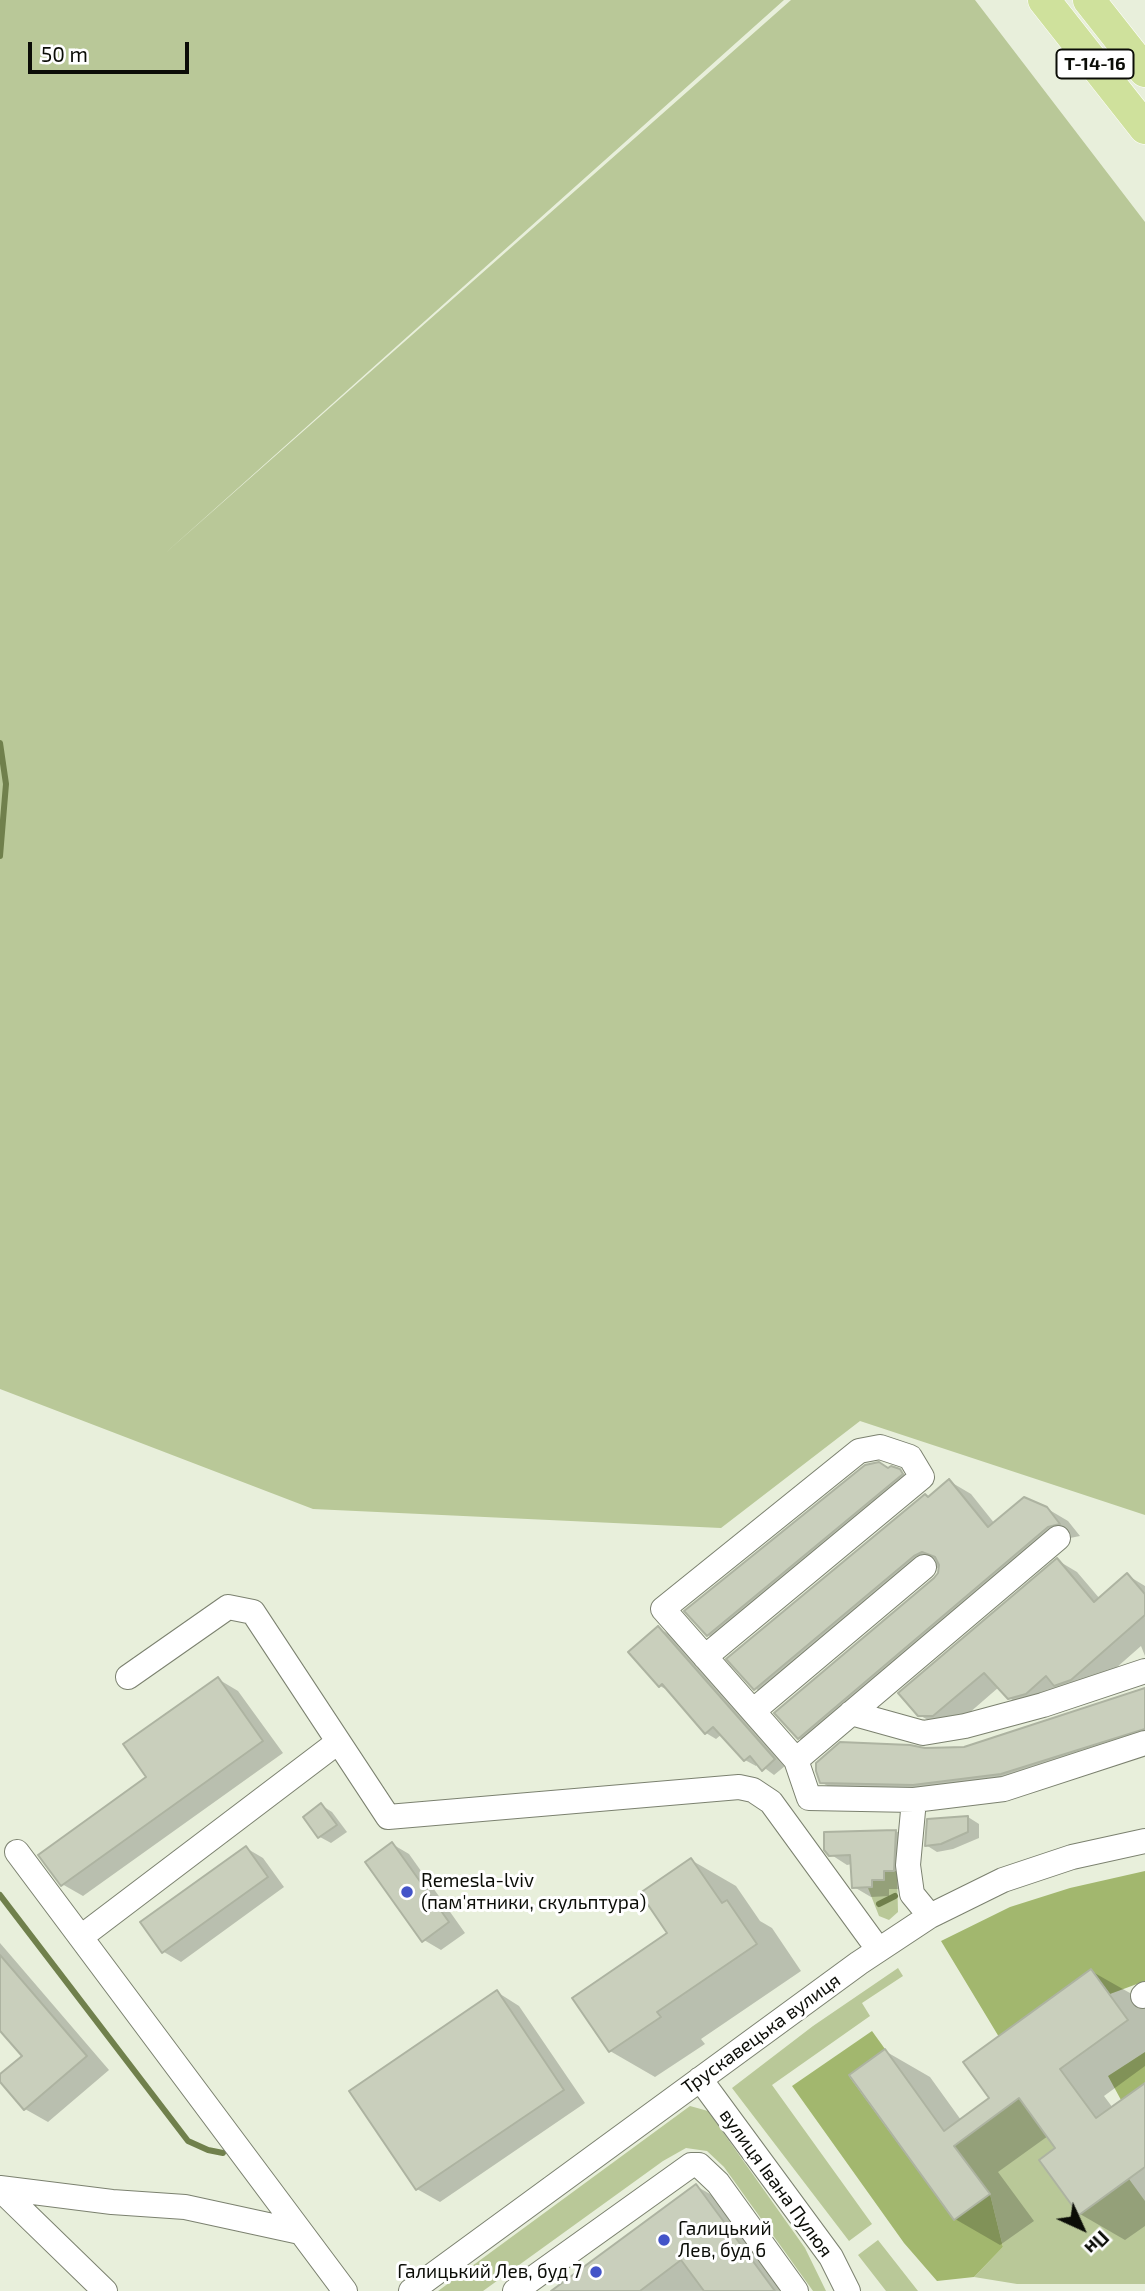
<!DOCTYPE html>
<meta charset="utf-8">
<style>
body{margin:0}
#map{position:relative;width:1145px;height:2291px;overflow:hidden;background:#e8efdb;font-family:"Exo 2",sans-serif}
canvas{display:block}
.north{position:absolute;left:1047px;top:2193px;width:70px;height:70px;-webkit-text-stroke:5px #fff;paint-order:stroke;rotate:135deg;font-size:19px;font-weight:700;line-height:28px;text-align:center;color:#0b0d07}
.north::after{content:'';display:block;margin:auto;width:24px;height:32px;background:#0b0d07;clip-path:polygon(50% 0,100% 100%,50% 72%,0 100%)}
.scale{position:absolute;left:28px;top:42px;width:161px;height:32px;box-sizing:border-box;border:4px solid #0b0d07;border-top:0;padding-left:9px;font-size:21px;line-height:24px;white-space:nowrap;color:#0b0d07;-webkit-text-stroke:5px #fff;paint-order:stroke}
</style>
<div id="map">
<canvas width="1145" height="2291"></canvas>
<div class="north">Пн</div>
<div class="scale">50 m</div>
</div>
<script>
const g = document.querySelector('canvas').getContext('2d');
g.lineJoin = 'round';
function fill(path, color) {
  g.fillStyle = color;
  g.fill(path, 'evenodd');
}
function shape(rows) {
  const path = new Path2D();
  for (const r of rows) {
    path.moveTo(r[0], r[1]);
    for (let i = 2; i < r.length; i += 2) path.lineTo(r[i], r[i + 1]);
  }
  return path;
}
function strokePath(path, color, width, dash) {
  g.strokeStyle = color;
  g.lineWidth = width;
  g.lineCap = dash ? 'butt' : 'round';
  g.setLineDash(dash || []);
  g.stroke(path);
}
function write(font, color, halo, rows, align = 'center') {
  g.font = font + ' "Exo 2",sans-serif';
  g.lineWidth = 6;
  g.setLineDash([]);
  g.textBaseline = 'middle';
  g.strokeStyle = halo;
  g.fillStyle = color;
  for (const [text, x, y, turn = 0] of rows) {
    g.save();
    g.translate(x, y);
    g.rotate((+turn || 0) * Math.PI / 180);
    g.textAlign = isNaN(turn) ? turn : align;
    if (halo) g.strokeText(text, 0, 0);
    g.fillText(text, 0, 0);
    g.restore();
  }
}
const green = shape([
 [0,0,784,0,162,556,791,0,975,0,1145,222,1145,1515,860,1421,721,1528,313,1509,0,1389],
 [884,1871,897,1871,898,1912,889,1920,879,1916,868,1888,872,1887,872,1880,884,1880],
 [898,1968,903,1976,862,2003,870,2016,772,2085,872,2224,849,2241,732,2088,813,2026],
 [1019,2098,1055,2148,1039,2160,1079,2215,1129,2179,1145,2201,1145,2284,1017,2284,974,2277,1003,2247,990,2194,954,2146],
 [690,2106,708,2111,805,2248,826,2291,813,2291,724,2167,707,2151,686,2148,663,2161,483,2291,438,2291],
 [878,2240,918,2291,886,2291,858,2255]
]);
const forest = shape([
 [1145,1871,1145,1981,1110,1994,1091,1969,999,2037,941,1941,1010,1907,1070,1888],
 [872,2031,885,2049,849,2076,954,2220,990,2194,1003,2247,974,2277,937,2281,904,2243,792,2086],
 [1145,2052,1145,2083,1121,2100,1108,2076]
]);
const shadow = shape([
 [889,1470,899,1471,923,1485,731,1648,708,1635],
 [949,1481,971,1494,995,1524,1046,1508,1068,1521,1080,1536,1070,1538,820,1750,799,1738,935,1580,939,1573,940,1566,777,1701,756,1689,729,1659],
 [1057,1560,1077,1572,1100,1599,1127,1575,1145,1586,1145,1656,1141,1646,1091,1690,1029,1709,1009,1698,999,1687,953,1727,939,1726,919,1715],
 [658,1628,669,1634,785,1766,774,1775,758,1763,756,1766,745,1760,722,1734,716,1739,706,1733,671,1692,660,1686],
 [218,1679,238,1691,283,1753,83,1896,62,1884,148,1777],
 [1145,1690,1145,1744,1021,1785,841,1794,821,1782,925,1749,964,1748],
 [321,1805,332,1812,347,1832,331,1843,320,1837],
 [968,1817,979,1824,979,1838,953,1849,937,1852,926,1845],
 [896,1831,913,1841,901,1889,889,1889,889,1896,871,1897,854,1887,852,1864,847,1865,830,1854],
 [392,1844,409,1854,465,1933,441,1950,424,1940],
 [246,1848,263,1858,284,1887,181,1962,164,1952],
 [691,1860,736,1886,760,1921,772,1928,801,1971,701,2039,705,2044,655,2077,610,2051,669,1933],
 [0,1943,109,2070,48,2122,25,2109,0,2079,24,2056,0,2028],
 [1091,1971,1137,1997,1145,2009,1145,2066,1104,2096,1113,2108,1145,2085,1145,2226,1125,2240,1080,2214,1058,2149,1048,2136,998,2172,1034,2221,1000,2245,955,2219,885,2051,930,2077,961,2120,991,2098],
 [497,1992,519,2006,585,2103,440,2202,417,2189],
 [696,2186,752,2218,806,2291,554,2291]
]);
const stream = shape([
 [0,743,6,784,0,856],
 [0,1895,188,2141,208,2150,223,2153],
 [879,1904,895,1896]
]);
const building = shape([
 [879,1462,888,1468,891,1466,900,1469,903,1474,707,1636,684,1611,865,1465,879,1462],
 [949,1479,988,1527,1024,1497,1047,1507,1060,1524,1048,1527,798,1739,774,1713,934,1578,938,1573,939,1565,935,1557,922,1552,914,1556,754,1690,726,1659,925,1494,928,1497,949,1479],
 [1057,1558,1094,1602,1127,1573,1145,1594,1145,1615,1071,1680,1054,1686,1046,1676,1026,1694,1008,1699,984,1673,933,1716,918,1716,898,1693,1057,1558],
 [658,1626,775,1759,762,1771,750,1756,744,1761,713,1727,705,1734,662,1684,659,1687,628,1652,658,1626],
 [218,1677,263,1741,61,1886,38,1855,146,1777,123,1744,218,1677],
 [1145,1688,1145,1729,1001,1774,913,1785,820,1783,816,1771,816,1763,840,1742,910,1745,925,1748,964,1747,1145,1688],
 [321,1803,337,1825,318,1838,303,1817,321,1803],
 [968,1816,968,1832,941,1844,925,1846,927,1819,968,1816],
 [896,1830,894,1871,884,1871,884,1880,872,1880,872,1887,852,1888,850,1855,829,1856,824,1850,824,1832,896,1830],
 [392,1842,449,1922,422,1942,365,1862,392,1842],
 [246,1846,268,1877,162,1953,140,1922,246,1846],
 [691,1858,722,1903,727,1900,757,1944,657,2012,661,2017,609,2052,572,1998,667,1933,640,1893,691,1858],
 [0,1955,87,2056,24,2110,0,2082,0,2074,22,2056,0,2031,0,1955],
 [1091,1969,1128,2020,1060,2069,1096,2118,1145,2083,1145,2167,1079,2215,1039,2160,1055,2148,1019,2098,954,2146,990,2194,954,2220,849,2075,885,2049,944,2131,989,2098,963,2062,1091,1969],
 [497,1990,564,2090,416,2190,349,2091,497,1990],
 [696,2184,775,2291,704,2291,681,2260,640,2291,551,2291,696,2184]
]);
const minor = shape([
 [705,1657,922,1477,910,1457,880,1447,859,1451,663,1609,796,1760,809,1798,914,1800,908,1865,912,1894,930,1916],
 [128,1677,228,1607,253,1612,388,1817,739,1787,753,1790,771,1802,878,1949],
 [753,1711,924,1567],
 [851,1713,923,1733,965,1726,1043,1705,1145,1671],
 [796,1760,1058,1538],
 [914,1800,1004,1789,1145,1743],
 [17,1852,345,2291],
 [81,1937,338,1742],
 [1143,1996,1145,1994],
 [700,2079,831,2257,848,2291],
 [0,2188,112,2202,185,2207,300,2232],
 [0,2189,105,2291],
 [411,2291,859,1963,930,1916,1003,1880,1072,1857,1145,1841],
 [515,2291,691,2165,699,2165,718,2183,796,2291]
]);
const major = shape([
 [1044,0,1145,128],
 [1089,0,1145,71]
]);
const markers = [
 [407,1892,7,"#4354c8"],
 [664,2240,7,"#4354c8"],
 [596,2272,7,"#4354c8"]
];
const shields = [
 [1095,64,77]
];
const shieldNames = [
 ["Т-14-16",1095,64]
];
const poiNames = [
 ["Remesla-lviv",421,1881],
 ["(пам'ятники, скульптура)",421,1903],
 ["Галицький",678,2229],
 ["Лев, буд 6",678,2251],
 ["Галицький Лев, буд 7",582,2272,"right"]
];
const streetNames = [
 ["Трускавецька вулиця",761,2034,-36],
 ["вулиця Івана Пулюя",776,2183,54]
];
fill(green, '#b9c898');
fill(forest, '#a2b76e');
fill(shadow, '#0003');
strokePath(stream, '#70804c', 6);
fill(building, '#c9cfbc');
strokePath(building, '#adb3a1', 2);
strokePath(minor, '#7b816f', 26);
strokePath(major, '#fff', 33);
strokePath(minor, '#fff', 24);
strokePath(major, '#cfe19c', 32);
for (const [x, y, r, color] of markers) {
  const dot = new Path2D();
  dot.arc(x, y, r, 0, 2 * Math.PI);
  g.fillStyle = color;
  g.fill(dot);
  strokePath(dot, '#fff', 2.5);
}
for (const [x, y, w] of shields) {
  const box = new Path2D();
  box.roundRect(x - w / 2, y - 14.5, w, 29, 5);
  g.fillStyle = '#fff';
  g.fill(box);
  strokePath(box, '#0b0d07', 2);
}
write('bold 18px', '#0b0d07', null, shieldNames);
write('19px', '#0b0d07', '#fff', poiNames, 'left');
write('19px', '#0b0d07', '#fff', streetNames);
</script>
